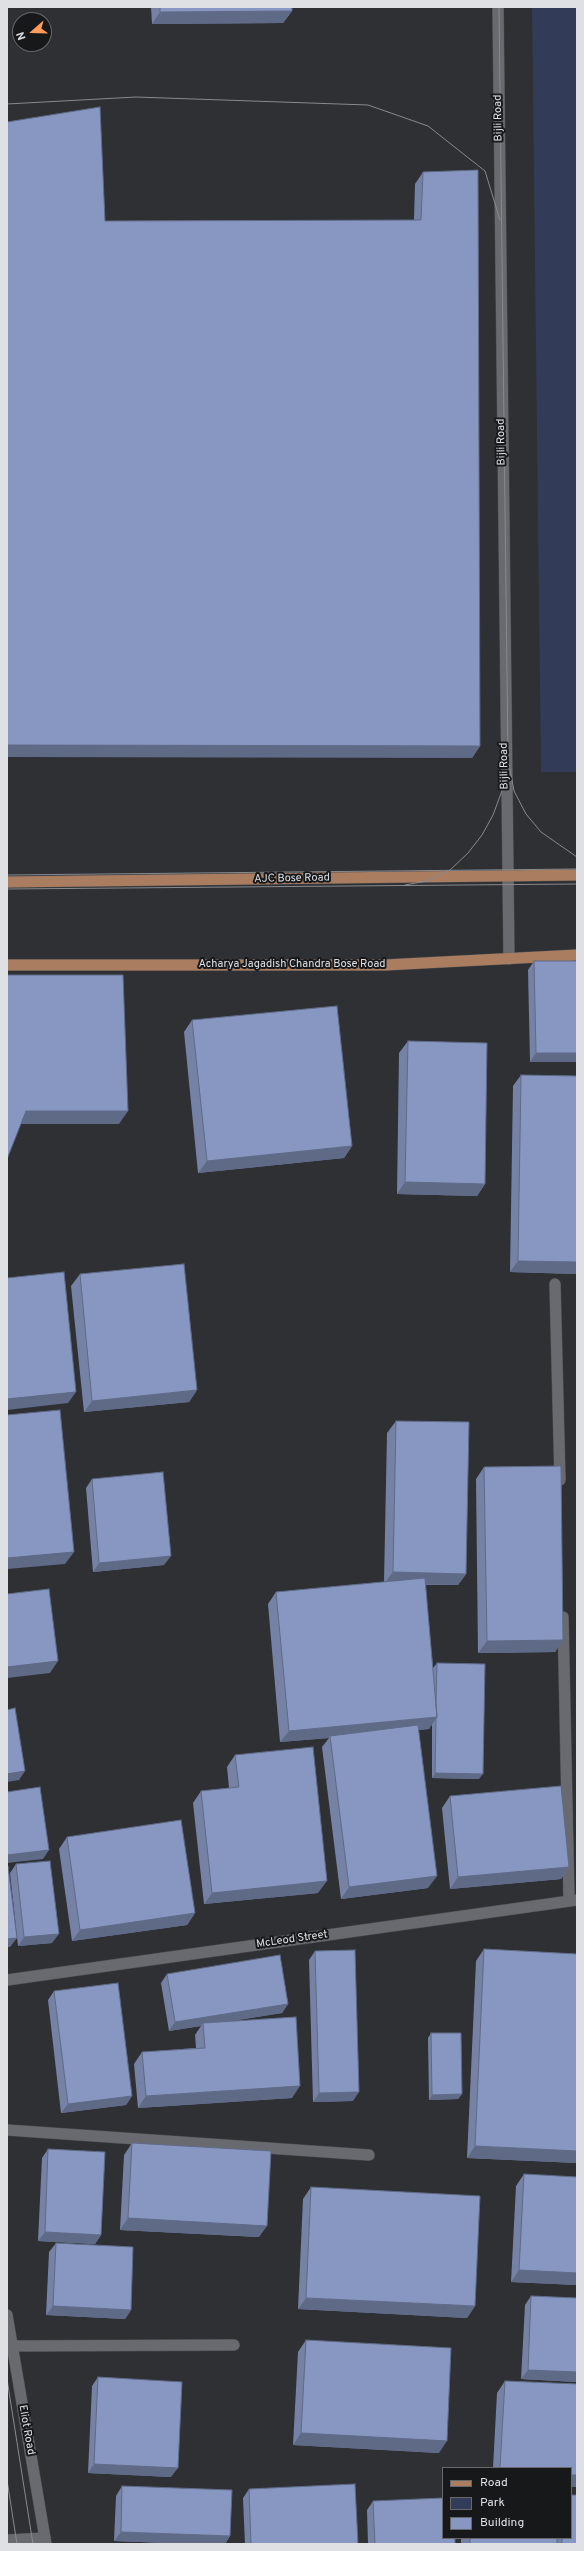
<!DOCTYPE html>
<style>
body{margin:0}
#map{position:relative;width:584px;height:2551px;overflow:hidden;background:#2e3034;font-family:Overpass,sans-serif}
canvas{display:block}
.frame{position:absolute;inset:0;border:8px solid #dfe0e4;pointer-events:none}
.legend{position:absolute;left:442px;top:2467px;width:130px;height:72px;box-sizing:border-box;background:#17181a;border:1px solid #67686b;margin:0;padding:5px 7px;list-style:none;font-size:12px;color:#dfe0e4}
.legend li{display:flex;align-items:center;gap:8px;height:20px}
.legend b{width:20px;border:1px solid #67686b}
.north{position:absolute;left:12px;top:12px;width:40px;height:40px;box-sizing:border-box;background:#17181a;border:1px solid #67686b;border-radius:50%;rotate:250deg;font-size:11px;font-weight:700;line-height:16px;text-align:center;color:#dfe0e4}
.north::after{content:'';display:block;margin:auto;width:14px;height:18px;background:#fe9c57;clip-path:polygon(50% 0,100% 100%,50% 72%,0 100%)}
</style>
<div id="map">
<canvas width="584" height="2551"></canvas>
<div class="frame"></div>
<ul class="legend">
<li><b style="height:5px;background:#aa7d61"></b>Road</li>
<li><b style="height:11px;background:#323c58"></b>Park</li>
<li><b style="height:11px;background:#8897c1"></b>Building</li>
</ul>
<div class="north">N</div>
</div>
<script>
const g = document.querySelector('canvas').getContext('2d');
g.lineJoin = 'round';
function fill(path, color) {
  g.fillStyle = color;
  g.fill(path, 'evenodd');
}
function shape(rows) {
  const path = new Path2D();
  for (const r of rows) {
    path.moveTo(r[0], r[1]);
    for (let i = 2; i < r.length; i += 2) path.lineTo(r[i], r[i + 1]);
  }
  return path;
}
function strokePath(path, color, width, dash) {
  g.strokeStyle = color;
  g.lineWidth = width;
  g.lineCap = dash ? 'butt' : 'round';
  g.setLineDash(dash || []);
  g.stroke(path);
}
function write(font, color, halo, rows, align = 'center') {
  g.font = font + ' Overpass,sans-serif';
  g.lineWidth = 4;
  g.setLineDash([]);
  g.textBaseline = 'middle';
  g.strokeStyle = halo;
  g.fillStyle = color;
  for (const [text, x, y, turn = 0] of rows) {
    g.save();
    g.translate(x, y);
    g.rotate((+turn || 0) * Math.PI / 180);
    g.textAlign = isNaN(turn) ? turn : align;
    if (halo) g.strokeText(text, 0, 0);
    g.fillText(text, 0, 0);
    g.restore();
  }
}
const green = shape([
 [532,7,577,7,577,772,541,772]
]);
const service = shape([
 [11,2346,234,2345]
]);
const minor = shape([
 [555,1284,560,1480],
 [563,1617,569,1900],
 [7,1980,577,1900],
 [7,2130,369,2155],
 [7,2540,45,2538]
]);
const tertiary = shape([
 [498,7,509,959],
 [7,2315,46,2544]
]);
const primary = shape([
 [7,882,577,875],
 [7,965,385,965,577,955]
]);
const tram = shape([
 [7,104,136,97,368,105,428,126,485,171,500,220],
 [509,764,514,791,526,814,541,832,577,857],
 [7,875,577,869],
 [405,885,427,881,450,870,468,853,482,835,493,815,503,788,508,756,499,7],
 [7,889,577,884],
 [7,2379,33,2544],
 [7,2480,17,2544]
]);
const wall = shape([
 [151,7,292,7,292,11,283,23,152,24],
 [423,172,480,746,472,758,105,221,414,220,415,184],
 [534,961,577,961,577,1062,530,1062,528,970],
 [192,1020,352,1146,344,1158,198,1173,184,1032],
 [408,1041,485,1184,477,1196,397,1194,399,1053],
 [521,1075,577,1076,577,1272,576,1274,510,1272,513,1086],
 [80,1274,197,1390,189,1402,84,1412,71,1286],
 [396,1421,466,1574,458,1585,425,1585,433,1668,437,1663,479,1779,432,1778,432,1724,429,1729,418,1730,428,1888,341,1899,322,1747,329,1738,280,1742,268,1604,276,1592,384,1582,387,1433],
 [484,1467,563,1640,555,1652,478,1653,476,1479],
 [92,1479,164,1565,93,1572,86,1488],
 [235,1755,318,1893,204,1904,193,1803,201,1791,229,1788,227,1767],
 [450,1796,569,1867,561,1879,450,1889,442,1808],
 [67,1837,195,1913,187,1925,72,1941,59,1849],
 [16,1864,52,1943,18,1946,10,1873],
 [484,1949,577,1954,577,2163,467,2158,476,1961],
 [315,1951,353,2101,313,2102,309,1960],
 [167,1974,288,2004,282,2013,230,2021,292,2098,138,2108,134,2064,142,2052,196,2048,195,2035,201,2026,169,2031,161,1983],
 [54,1991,132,2096,126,2105,61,2113,48,2000],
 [431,2033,462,2094,458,2099,429,2100,428,2038],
 [132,2143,259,2237,120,2230,124,2155],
 [48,2149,101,2235,95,2244,38,2241,42,2158],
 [524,2174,577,2285,511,2282,516,2186],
 [311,2187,475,2306,467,2318,298,2309,303,2199],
 [56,2243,131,2310,125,2319,46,2315,49,2252],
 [531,2296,577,2298,577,2382,521,2379,525,2305],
 [306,2340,439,2453,293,2445,298,2352],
 [98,2377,171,2477,88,2473,92,2386],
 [505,2381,577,2384,577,2487,571,2487,571,2468,493,2468,497,2393],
 [122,2486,230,2536,225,2544,192,2544,114,2541,116,2496],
 [249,2489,358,2544,245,2544,243,2498],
 [373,2501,455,2544,368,2544,367,2510],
 [461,2538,571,2538,577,2544,461,2544]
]);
const shadedWall = shape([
 [292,11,283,23,152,24,160,12],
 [7,745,480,746,472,758,7,757],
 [536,1053,577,1053,577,1062,530,1062],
 [26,1111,128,1111,119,1124,16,1124],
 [352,1146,344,1158,198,1173,207,1161],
 [405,1182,485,1184,477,1196,397,1194],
 [518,1261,577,1262,577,1272,576,1274,510,1272],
 [197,1390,189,1402,84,1412,92,1401],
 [76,1392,68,1403,7,1410,7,1399],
 [74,1552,65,1564,7,1569,7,1558],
 [171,1556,164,1565,93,1572,99,1563],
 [393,1572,466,1574,458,1585,384,1584],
 [563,1640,555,1652,478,1653,487,1641],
 [58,1661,50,1673,7,1678,7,1667],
 [437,1717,429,1729,331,1738,330,1736,329,1738,280,1742,289,1731],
 [25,1771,19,1780,7,1782,7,1774],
 [435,1773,483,1774,479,1779,432,1778],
 [49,1850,43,1859,7,1863,7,1855],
 [569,1867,561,1879,450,1889,458,1877],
 [437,1876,428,1888,341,1899,349,1887],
 [327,1881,318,1893,204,1904,212,1893],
 [195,1913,187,1925,72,1941,80,1930],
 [59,1934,52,1943,18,1946,24,1937],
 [17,1938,10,1947,7,1947,7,1939],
 [288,2004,282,2013,203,2026,203,2023,201,2026,169,2031,175,2022],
 [300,2086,292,2098,138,2108,146,2096],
 [359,2092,353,2101,313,2102,319,2093],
 [462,2094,458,2099,429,2100,432,2095],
 [132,2096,126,2105,61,2113,68,2104],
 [475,2146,577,2151,577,2163,467,2158],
 [128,2218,267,2226,259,2237,120,2230],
 [45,2232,101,2235,95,2244,38,2241],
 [519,2270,577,2273,577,2285,511,2282],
 [306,2298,475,2306,467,2318,298,2309],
 [53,2306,131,2310,125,2319,46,2315],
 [528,2370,577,2372,577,2382,521,2379],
 [301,2433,447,2441,439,2453,293,2445],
 [94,2464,178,2468,171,2477,88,2473],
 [571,2475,577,2475,577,2487,571,2487],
 [121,2532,230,2536,225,2544,192,2544,114,2541]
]);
const building = shape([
 [160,7,292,7,292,11,160,12,160,7],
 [100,107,105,221,421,220,423,172,478,170,480,746,7,745,7,122,100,107],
 [534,961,577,961,577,1053,536,1053,534,961],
 [7,975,123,975,128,1111,26,1111,7,1159,7,975],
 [337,1006,352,1146,207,1161,192,1020,337,1006],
 [408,1041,487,1043,485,1184,405,1182,408,1041],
 [521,1075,577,1076,577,1262,518,1261,521,1075],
 [184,1264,197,1390,92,1401,80,1274,184,1264],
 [64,1272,76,1392,7,1399,7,1278,64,1272],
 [60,1410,74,1552,7,1558,7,1415,60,1410],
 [396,1421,469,1422,466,1574,393,1572,396,1421],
 [561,1466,563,1640,487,1641,484,1467,561,1466],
 [163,1472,171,1556,99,1563,92,1479,163,1472],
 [425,1578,437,1717,289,1731,276,1592,425,1578],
 [49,1589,58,1661,7,1667,7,1594,49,1589],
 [437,1663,485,1664,483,1774,435,1773,436,1719,437,1717,436,1703,437,1663],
 [15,1708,25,1771,7,1774,7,1710,15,1708],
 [418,1725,437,1876,349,1887,330,1736,418,1725],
 [313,1747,327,1881,212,1893,201,1791,239,1787,235,1755,313,1747],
 [561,1786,569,1867,458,1877,450,1796,561,1786],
 [40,1787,49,1850,7,1855,7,1792,40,1787],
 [181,1820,195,1913,80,1930,67,1837,181,1820],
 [50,1861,59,1934,24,1937,16,1864,50,1861],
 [7,1866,8,1866,17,1938,7,1939,7,1866],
 [484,1949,577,1954,577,2151,475,2146,484,1949],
 [355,1950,359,2092,319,2093,315,1951,355,1950],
 [280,1955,288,2004,175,2022,167,1974,280,1955],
 [118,1983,132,2096,68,2104,54,1991,118,1983],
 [296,2017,300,2086,146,2096,142,2052,205,2048,203,2023,296,2017],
 [431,2033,461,2033,462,2094,432,2095,431,2033],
 [132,2143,271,2151,267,2226,128,2218,132,2143],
 [48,2149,105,2152,101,2235,45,2232,48,2149],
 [524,2174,577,2177,577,2273,519,2270,524,2174],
 [311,2187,480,2196,475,2306,306,2298,311,2187],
 [56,2243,133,2247,131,2310,53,2306,56,2243],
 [531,2296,577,2298,577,2372,528,2370,531,2296],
 [306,2340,451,2348,447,2441,301,2433,306,2340],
 [98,2377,182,2382,178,2468,94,2464,98,2377],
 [505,2381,577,2384,577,2475,571,2475,571,2468,500,2468,505,2381],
 [355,2484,358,2544,251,2544,249,2489,355,2484],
 [122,2486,232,2490,230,2536,121,2532,122,2486],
 [571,2495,577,2495,577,2544,562,2544,562,2538,571,2538,571,2495],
 [443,2498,443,2538,455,2538,455,2544,375,2544,373,2501,443,2498],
 [470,2538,557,2538,557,2544,470,2544,470,2538]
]);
const streetNames = [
 ["Bijli Road",499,118,-91],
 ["Bijli Road",502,442,-91],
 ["Bijli Road",505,766,-91],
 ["AJC Bose Road",292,879,-1],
 ["Acharya Jagadish Chandra Bose Road",292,965],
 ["McLeod Street",292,1940,-8],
 ["Eliot Road",26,2430,80]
];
fill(green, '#323c58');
strokePath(service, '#4a4c50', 12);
strokePath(minor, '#4a4c50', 12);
strokePath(tertiary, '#4a4c50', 12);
strokePath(primary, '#4a4c50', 12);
strokePath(service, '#686a6f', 11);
strokePath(minor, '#686a6f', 11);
strokePath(tertiary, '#686a6f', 11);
strokePath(primary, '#aa7d61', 11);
strokePath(tram, '#888a8e', 1);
fill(wall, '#7582a6');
fill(shadedWall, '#5f6a87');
fill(building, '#8897c1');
strokePath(building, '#5f6a87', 1);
write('11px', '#dfe0e4', '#17181a', streetNames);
</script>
